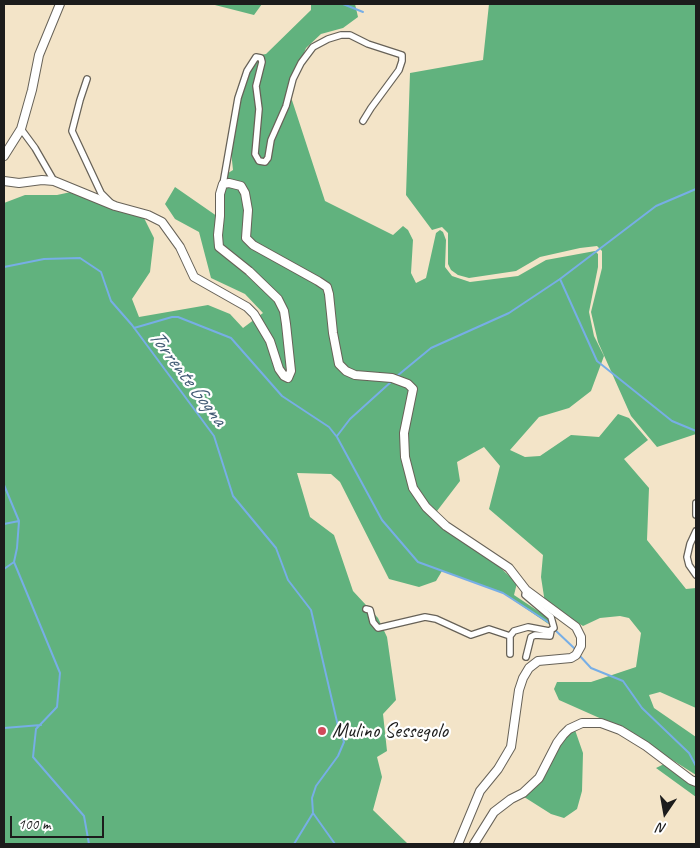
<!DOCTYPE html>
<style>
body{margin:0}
#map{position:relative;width:700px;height:848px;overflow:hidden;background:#f3e4c8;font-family:Caveat,sans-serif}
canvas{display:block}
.frame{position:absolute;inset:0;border:5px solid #1c1c1c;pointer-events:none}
.north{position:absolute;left:640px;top:788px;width:50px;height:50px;-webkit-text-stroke:4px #fff;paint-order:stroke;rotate:192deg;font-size:14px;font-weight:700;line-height:20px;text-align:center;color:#1c1c1c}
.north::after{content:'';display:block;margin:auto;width:18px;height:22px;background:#1c1c1c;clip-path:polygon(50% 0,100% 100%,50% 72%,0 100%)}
.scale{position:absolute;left:10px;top:816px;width:94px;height:22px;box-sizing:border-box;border:2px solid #1c1c1c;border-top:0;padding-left:6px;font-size:15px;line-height:18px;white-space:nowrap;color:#1c1c1c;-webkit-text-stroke:4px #fff;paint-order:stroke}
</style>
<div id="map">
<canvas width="700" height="848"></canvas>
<div class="frame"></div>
<div class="north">N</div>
<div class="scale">100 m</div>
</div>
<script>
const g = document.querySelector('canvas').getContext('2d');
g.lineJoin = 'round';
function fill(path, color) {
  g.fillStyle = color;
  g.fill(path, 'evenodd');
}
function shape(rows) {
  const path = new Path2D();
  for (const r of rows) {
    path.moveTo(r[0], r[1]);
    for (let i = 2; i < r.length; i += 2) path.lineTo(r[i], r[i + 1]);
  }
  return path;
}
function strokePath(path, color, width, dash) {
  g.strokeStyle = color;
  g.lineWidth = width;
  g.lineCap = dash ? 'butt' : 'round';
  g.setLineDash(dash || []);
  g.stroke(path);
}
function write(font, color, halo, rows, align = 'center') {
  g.font = font + ' Caveat,sans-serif';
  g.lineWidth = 4.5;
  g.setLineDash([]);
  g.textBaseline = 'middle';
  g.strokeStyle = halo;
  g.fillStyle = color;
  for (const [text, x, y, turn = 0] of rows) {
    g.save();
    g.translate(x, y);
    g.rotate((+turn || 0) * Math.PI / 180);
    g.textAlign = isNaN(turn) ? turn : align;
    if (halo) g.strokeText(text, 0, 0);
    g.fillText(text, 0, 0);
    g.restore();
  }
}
const forest = shape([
 [211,4,262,4,254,15],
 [311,4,355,4,358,17,343,28,321,34,306,48,289,91,325,201,393,235,403,226,408,230,413,240,411,273,416,283,426,278,436,233,440,230,443,232,446,240,445,267,452,276,470,282,518,276,546,260,595,251,598,254,598,267,589,312,594,336,604,356,591,391,569,408,539,417,510,450,525,457,540,456,571,435,599,437,618,414,629,418,648,440,624,459,649,488,647,540,686,589,696,588,696,708,660,692,649,695,654,708,696,737,696,775,622,728,559,700,554,689,557,682,591,682,636,667,641,633,629,618,620,616,600,618,583,626,545,603,541,577,543,555,489,509,500,466,484,447,457,462,460,481,437,511,439,526,494,562,517,583,514,595,541,613,543,606,553,613,554,626,550,625,503,593,442,571,436,581,419,587,389,579,340,482,331,474,297,473,310,517,334,535,353,591,378,618,387,637,396,700,383,714,387,751,377,757,382,777,373,810,408,844,4,844,4,203,25,195,57,195,71,192,144,218,154,238,150,272,132,299,139,317,208,305,230,314,243,328,263,313,245,294,211,278,199,232,175,219,165,204,175,187,224,221,225,175,233,170,231,151,240,100,254,56,266,54,311,10],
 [489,4,696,4,696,434,657,447,631,416,598,342,591,312,602,268,602,251,597,246,580,248,540,257,516,271,469,278,458,275,451,270,448,264,448,233,442,227,432,230,406,195,410,73,483,60],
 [575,730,583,753,582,791,577,809,564,818,551,814,521,795,539,782,547,772,560,744,566,736],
 [666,763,696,784,696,797,656,768]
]);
const stream = shape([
 [343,4,363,12],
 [4,267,44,259,80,258,101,272,111,301,132,325,214,436,233,496,276,548,288,580,311,610,338,726,344,742,338,756,316,786,312,798,313,813],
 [560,279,597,361,672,421,696,431],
 [134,328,172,317,178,317,231,338,282,396,329,427,337,437,382,520,418,562,503,593,551,624],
 [397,376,431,348,509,313,560,279,656,206,696,189],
 [337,436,350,419,392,381],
 [4,485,19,521,17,548,14,562,60,673,57,707,36,729,33,757,84,816,89,844],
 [4,524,19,521],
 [4,569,14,562],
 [554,629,574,648],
 [579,655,591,668,623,681,642,708,689,753,696,766],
 [4,728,41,725],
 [313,813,335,844],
 [294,844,313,813]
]);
const street = shape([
 [87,79,80,100,72,131,101,193,111,203],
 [21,129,35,148,54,181],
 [223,184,238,98,247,71,256,57,261,58,262,62,256,86,259,109,255,154,259,161,265,162,268,158,271,140,286,106,293,79,301,63,313,47,328,39,341,35,350,35,368,44,402,55,402,61,399,70,371,108,363,121],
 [696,503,696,515],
 [696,531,690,544,687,557,689,565,696,575],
 [366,609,370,610,373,622,378,628,425,617,436,619,471,635,489,629,510,636],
 [510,654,510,636,514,631,528,627,549,631,554,628,551,617,525,595,526,590],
 [526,657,531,637,535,635,550,636,551,631]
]);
const secondary = shape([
 [4,156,21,129,32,90,39,55,60,4],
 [4,181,19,183,42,180,54,181,115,206,148,215,162,222,180,247,194,277,247,307,254,314,270,341,279,369,284,376,288,378,291,371,286,324,284,311,278,299,249,271,219,247,218,235,220,216,220,194,223,184,229,183,241,186,245,193,248,210,246,238,253,245,318,281,327,287,329,294,333,333,339,364,346,371,355,375,392,378,408,384,413,389,404,433,405,457,413,488,426,507,446,526,509,568,526,590,576,627,581,637,581,646,576,655,571,658,538,661,529,668,523,678,519,690,511,747,498,769,480,791,458,844],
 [474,844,494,812,511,799,523,793,539,778,557,743,563,735,569,729,582,723,601,723,620,730,646,746,691,780,696,782]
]);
const markers = [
 [322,731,5,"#d1495b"]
];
const poiNames = [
 ["Mulino Sessegolo",332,731]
];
const waterNames = [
 ["Torrente Gogna",187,378,53]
];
fill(forest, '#61b27e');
strokePath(stream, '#77aee6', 2);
strokePath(street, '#676258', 8);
strokePath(secondary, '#676258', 10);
strokePath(street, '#fff', 5.5);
strokePath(secondary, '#fff', 8);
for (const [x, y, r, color] of markers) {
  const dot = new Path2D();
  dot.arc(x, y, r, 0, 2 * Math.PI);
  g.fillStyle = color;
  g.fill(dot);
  strokePath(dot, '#fff', 2);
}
write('21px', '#1c1c1c', '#fff', poiNames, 'left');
write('italic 22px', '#455e77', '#fff', waterNames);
</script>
